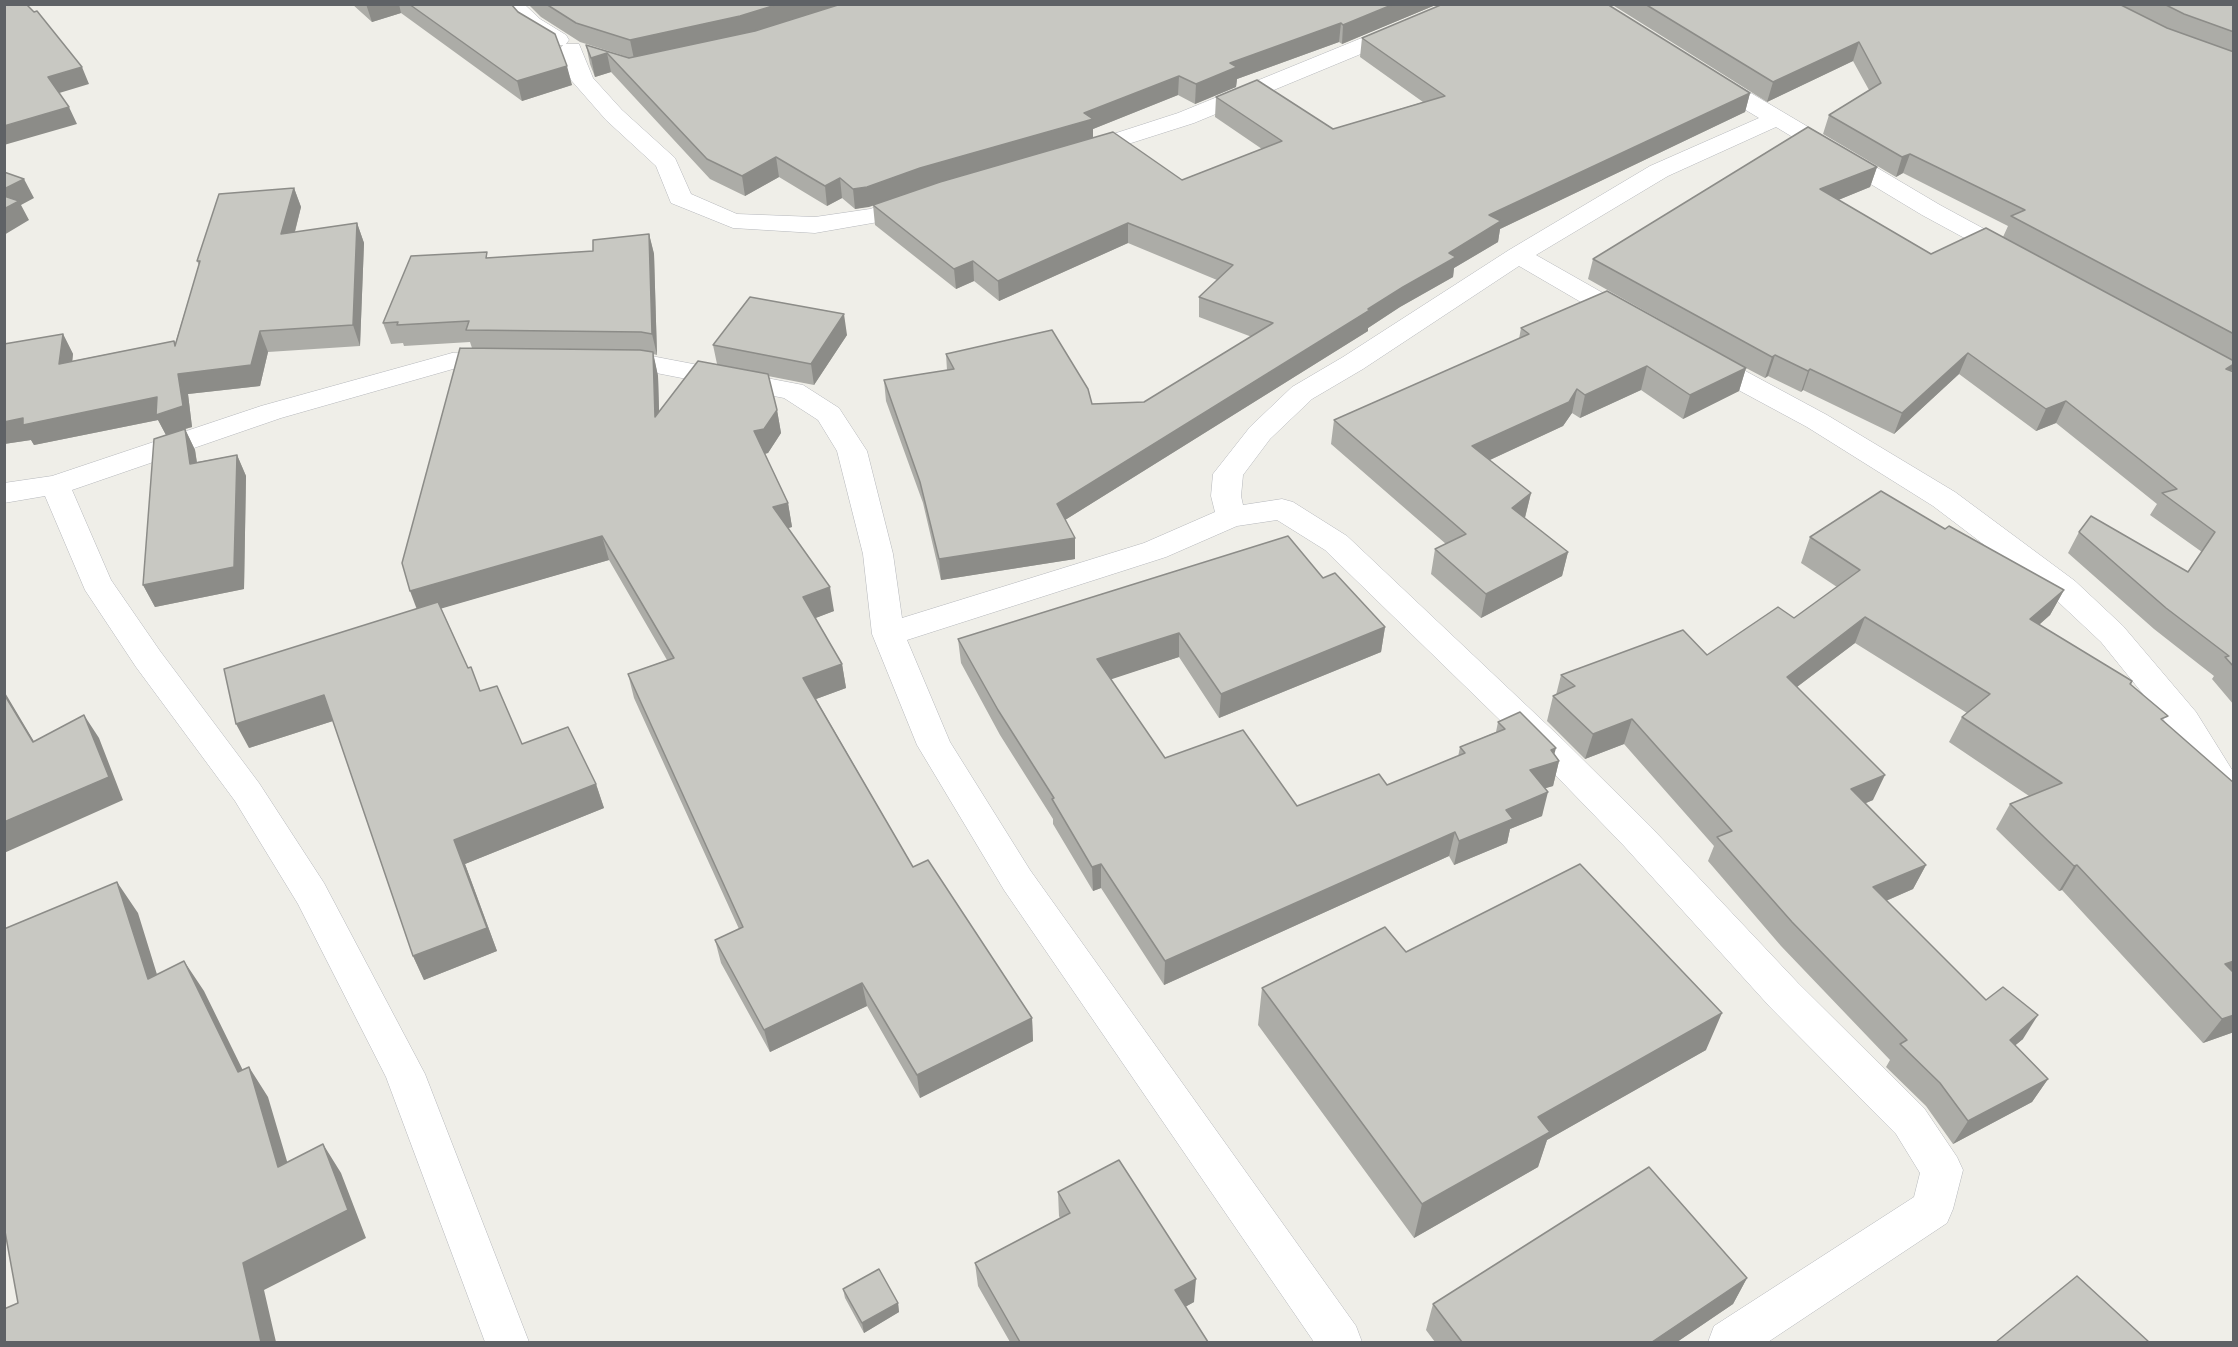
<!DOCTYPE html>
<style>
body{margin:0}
#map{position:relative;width:2238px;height:1347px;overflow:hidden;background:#efeee8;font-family:Roboto,sans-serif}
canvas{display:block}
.frame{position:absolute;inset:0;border:6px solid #5f6266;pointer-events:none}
</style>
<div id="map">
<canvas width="2238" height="1347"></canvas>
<div class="frame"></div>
</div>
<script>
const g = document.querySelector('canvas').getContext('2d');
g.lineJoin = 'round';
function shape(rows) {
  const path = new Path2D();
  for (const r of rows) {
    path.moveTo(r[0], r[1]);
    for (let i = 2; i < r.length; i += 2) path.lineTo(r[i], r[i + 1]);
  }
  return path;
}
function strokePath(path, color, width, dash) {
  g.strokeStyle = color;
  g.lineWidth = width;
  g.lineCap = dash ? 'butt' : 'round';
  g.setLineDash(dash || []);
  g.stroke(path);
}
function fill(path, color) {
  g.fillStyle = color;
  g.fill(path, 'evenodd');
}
const minor = shape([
 [502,4,524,4,540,19,566,35,569,40,566,44,579,44,593,78,622,110,675,158,691,194,737,214,815,217,870,209,916,194,925,196,928,201,925,206,884,221,815,233,733,228,671,203,656,166,606,120,571,80,560,49,563,45,550,45,524,29,502,4],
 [1445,4,1475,4,1472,8,1194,123,1081,159,1073,157,1069,152,1073,147,1178,113,1445,4],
 [1709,71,1717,73,1940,205,2023,250,2027,255,2023,260,2014,263,2005,260,1922,215,1776,127,1668,176,1536,255,1640,314,1644,320,1640,326,1631,328,1622,326,1519,266,1363,369,1312,399,1270,439,1243,475,1241,496,1243,505,1282,499,1293,502,1347,536,1562,739,1650,826,1798,983,1924,1108,1957,1157,1963,1170,1953,1209,1947,1223,1768,1342,1708,1342,1714,1326,1914,1197,1920,1173,1896,1134,1770,1007,1624,846,1538,757,1325,550,1277,520,1237,526,1166,557,907,640,950,742,1030,870,1356,1326,1362,1342,1314,1342,1004,890,917,745,872,634,863,554,837,451,818,420,784,398,646,371,611,371,601,369,597,363,601,357,611,355,646,355,803,385,839,408,867,451,893,554,902,618,1144,543,1215,512,1211,496,1213,474,1250,427,1292,387,1343,357,1509,250,1650,166,1759,118,1701,83,1698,78,1701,73,1709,71],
 [1702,351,1712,353,1827,415,1955,492,2075,581,2123,626,2196,712,2234,773,2234,816,2222,813,2172,730,2101,642,2053,597,1933,506,1807,427,1692,365,1688,359,1692,353,1702,351],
 [452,353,502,354,512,356,516,362,512,368,502,370,453,369,281,418,72,490,111,580,160,651,259,783,324,883,425,1074,529,1342,485,1342,386,1077,298,904,235,801,136,667,85,590,45,496,4,503,4,483,52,476,261,406,452,353]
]);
const wall = shape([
 [352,4,511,4,572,85,522,101,401,13,372,22],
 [528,4,1438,4,1342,44,1339,42,1237,79,1236,87,1195,104,1178,95,1093,129,1093,138,1182,180,1262,149,1215,117,1216,97,1333,129,1423,102,1360,57,1362,38,1750,93,1745,112,1500,229,1498,242,1454,268,1453,277,1400,307,1368,328,1368,331,1065,520,1075,559,941,580,923,503,886,401,884,380,947,370,946,354,1092,404,1144,402,1252,337,1199,317,1199,297,1217,280,1128,243,999,301,974,281,956,289,875,225,873,205,855,209,842,198,827,206,779,177,745,196,710,179,611,72,595,77,590,64,586,45,631,58,580,42,541,17],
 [1611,4,2234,4,2234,366,2231,371,2234,372,2234,705,2212,679,2214,676,2154,629,2068,553,2079,532,2188,572,2202,552,2150,515,2157,504,2056,423,2036,431,1959,374,1894,434,1803,390,1801,392,1768,376,1765,378,1746,368,1739,391,1683,419,1641,390,1580,418,1572,413,1563,426,1490,460,1531,493,1525,518,1568,552,1562,576,1481,618,1431,574,1435,549,1446,544,1331,444,1334,420,1519,339,1521,328,1737,363,1588,279,1593,259,1877,167,1870,187,1838,200,1931,254,2003,237,2008,226,1903,173,1896,177,1823,134,1829,115,1869,90,1853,61,1767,102],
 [294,188,301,207,295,232,357,223,364,243,360,346,268,352,260,386,188,394,192,427,185,429,195,450,197,462,237,455,246,476,244,589,155,607,143,585,166,435,158,420,34,445,31,440,4,444,63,334,73,354,72,361,174,341,175,344,199,265,197,261],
 [649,234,654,254,657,355,653,354,658,376,659,412,717,364,713,345,847,335,814,385,768,376,777,410,781,433,768,453,765,454,788,503,792,527,788,528,834,611,815,618,842,664,846,688,816,699,913,867,1032,1018,1033,1041,920,1098,867,1006,770,1052,721,963,715,940,739,929,634,698,628,674,667,660,609,560,441,608,468,668,480,691,522,744,596,784,604,808,465,864,497,951,424,980,413,956,333,721,249,748,417,609,472,348,470,342,404,346,403,343,391,344,383,323,489,258,593,251],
 [1945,529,2064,590,2050,615,2039,625,2132,681,2131,685,2164,722,2234,1032,2203,1043,2062,890,2059,891,1996,829,2010,804,2029,796,1949,742,1962,717,1967,713,1855,643,1797,687,1873,800,1866,803,1926,865,1913,889,1886,901,2023,1039,2015,1045,2048,1079,2032,1102,1953,1144,1926,1106,1886,1067,1890,1060,1781,946,1708,861,1714,846,1624,744,1585,759,1547,721,1553,696,1556,695,1561,675,1707,655,1794,618,1837,587,1801,563,1810,537],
 [1323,578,1385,627,1381,652,1219,718,1179,657,1110,679,1165,758,1297,806,1387,785,1458,757,1460,747,1496,732,1498,722,1555,755,1559,761,1553,786,1545,788,1542,816,1510,829,1507,843,1454,865,1449,856,1164,985,1101,888,1093,891,1053,824,1053,819,1000,735,961,663,958,639],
 [1406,952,1706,1050,1547,1140,1538,1167,1414,1238,1258,1025,1262,988],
 [1058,1192,1194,1302,1185,1307,1208,1342,1010,1342,978,1286,975,1263,1060,1218,1059,1216],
 [1747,1278,1733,1304,1677,1342,1435,1342,1426,1330,1433,1304],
 [843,1289,898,1303,899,1312,864,1333,845,1298]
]);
const shadedWall = shape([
 [366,4,399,4,401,13,372,22],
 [779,4,844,4,743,35,634,59,630,40],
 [1394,4,1438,4,1342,44,1343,25],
 [1341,23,1339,42,1237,79,1236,87,1195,104,1196,84,1230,63],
 [1859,42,1853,61,1767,102,1773,82],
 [607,53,611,72,595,77,591,58],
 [567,66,572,85,522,101,517,81],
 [82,67,89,84,56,94,48,77],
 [1179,76,1178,95,1093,129,1093,138,922,188,869,207,855,209,853,189,920,168,1084,113],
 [1750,93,1745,112,1500,229,1498,242,1454,268,1453,277,1400,307,1368,328,1368,331,1057,525,1057,504,1368,309,1449,253,1489,215],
 [69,107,77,124,4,145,4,126],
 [1910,154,1903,173,1896,177,1902,157],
 [776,157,779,177,745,196,742,176],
 [1877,167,1870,187,1814,210,1820,189],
 [840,178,842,198,827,206,825,186],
 [24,179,34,198,21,205,29,220,4,235,4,189],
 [294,188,301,207,289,254,281,234],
 [357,223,364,243,360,346,353,325],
 [1128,223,1128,243,999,301,998,281],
 [649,234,654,254,657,355,652,334],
 [973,261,974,281,956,289,954,269],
 [844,314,847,335,814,385,811,364],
 [260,331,268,352,260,386,188,394,192,427,185,429,195,450,200,485,166,435,158,420,34,445,31,440,4,444,4,422,178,374],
 [63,334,73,354,70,384,59,364],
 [653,352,658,376,660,441,655,417],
 [1968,353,1959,374,1894,434,1902,413],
 [1775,355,1768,376,1765,378,1772,357],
 [2234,364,2234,366,2224,383,2226,369],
 [1647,366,1641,390,1580,418,1585,395],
 [1746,368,1739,391,1683,419,1690,395],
 [1810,369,1803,390,1801,392,1808,371],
 [1577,389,1572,413,1563,426,1468,470,1472,446],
 [2066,401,2056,423,2036,431,2046,409],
 [777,410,781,433,768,453,758,455,754,431],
 [237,455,246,476,244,589,155,607,143,585],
 [1531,493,1525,517,1507,532,1512,508],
 [788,503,792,527,778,531,773,507],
 [602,536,609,560,419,615,410,591],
 [1075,538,1075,559,941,580,939,559],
 [1568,552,1562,576,1481,618,1486,594],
 [830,587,834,611,808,621,803,597],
 [2064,590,2050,615,2017,644,2030,619],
 [1865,617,1855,643,1777,702,1787,677],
 [1385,627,1381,652,1219,718,1221,694],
 [1179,633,1179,657,1097,684,1097,659],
 [842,664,846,688,808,702,803,678],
 [4,691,48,765,33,742,4,694],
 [324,695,336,720,249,748,236,724],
 [84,715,99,738,123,800,4,853,4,822],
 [1632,719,1624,744,1585,759,1593,734],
 [1556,748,1552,763,1559,761,1553,786,1523,795,1530,770,1551,750],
 [1885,775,1873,800,1840,814,1851,789],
 [596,784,604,808,465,864,497,951,424,980,413,956,454,840],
 [1548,792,1542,816,1510,829,1507,843,1454,865,1459,841,1506,810],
 [1455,832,1449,856,1164,985,1165,961],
 [1101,864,1101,888,1093,891,1092,867],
 [1926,865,1913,889,1860,912,1873,887],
 [2077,865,2062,890,2059,891,2074,866],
 [117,882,138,913,168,1010,148,979],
 [184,961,204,991,258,1101,238,1072],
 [2234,961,2234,978,2225,964],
 [862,983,867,1006,770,1052,764,1030],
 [1722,1013,1706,1050,1547,1140,1538,1167,1414,1238,1422,1204,1538,1117],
 [2038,1015,2023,1039,1994,1063,2010,1040],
 [2234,1015,2234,1032,2203,1043,2222,1019],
 [1032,1018,1033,1041,920,1098,917,1075],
 [249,1067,268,1097,297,1195,278,1167],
 [2048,1079,2032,1102,1953,1144,1968,1121],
 [323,1144,341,1173,366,1238,264,1290,276,1342,261,1342,243,1263],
 [1747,1278,1733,1304,1677,1342,1652,1342],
 [1196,1279,1194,1302,1174,1313,1175,1290],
 [898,1303,899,1312,864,1333,862,1323]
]);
const building = shape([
 [4,4,26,4,34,12,37,11,82,67,48,77,69,107,4,126,4,4],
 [409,4,511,4,518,12,555,34,567,66,517,81,409,4],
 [546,4,779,4,740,16,630,40,576,23,546,4],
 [841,4,1394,4,1343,25,1341,23,1230,63,1237,67,1196,84,1179,76,1084,113,1093,119,920,168,867,187,853,189,840,178,825,186,776,157,742,176,707,159,607,53,591,58,586,45,629,58,755,31,841,4],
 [1443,4,1607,4,1750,93,1489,215,1501,221,1449,253,1456,257,1403,287,1368,309,1370,310,1057,504,1075,538,939,559,920,482,884,380,954,369,946,354,1052,330,1088,389,1092,404,1144,402,1273,323,1199,297,1233,265,1128,223,998,281,973,261,954,269,873,205,940,182,1113,132,1182,180,1282,141,1216,97,1257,80,1333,129,1445,96,1362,38,1443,4],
 [1645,4,2119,4,2167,28,2234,52,2234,334,2011,216,2025,210,1910,154,1902,157,1829,115,1881,83,1859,42,1773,82,1645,4],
 [2164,4,2234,4,2234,32,2184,14,2164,4],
 [1808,127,1877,167,1820,189,1931,254,1986,228,2234,361,2234,364,2226,369,2234,372,2234,667,2225,657,2229,656,2166,608,2079,532,2091,516,2188,572,2215,532,2162,493,2177,489,2066,401,2046,409,1968,353,1902,413,1810,369,1808,371,1775,355,1772,357,1593,259,1808,127],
 [4,172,24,179,4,189,4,172],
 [294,188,281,234,357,223,353,325,260,331,251,365,178,374,183,406,156,415,157,397,23,425,23,418,4,422,4,344,63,334,59,364,174,341,175,346,200,261,197,261,219,194,294,188],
 [4,196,19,201,4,209,4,196],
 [649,234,652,334,641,332,466,330,469,321,397,325,398,322,383,323,411,256,487,252,486,258,593,251,593,240,649,234],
 [1607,291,1746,368,1690,395,1647,366,1585,395,1577,389,1569,402,1472,446,1531,493,1512,508,1568,552,1486,594,1435,549,1466,534,1334,420,1529,334,1521,328,1607,291],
 [750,297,844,314,811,364,713,345,750,297],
 [460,348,640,350,653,352,655,417,698,361,768,374,777,410,764,429,754,431,788,503,773,507,830,587,803,597,842,664,803,678,913,867,928,860,1032,1018,917,1075,862,983,764,1030,715,940,743,927,628,674,674,658,602,536,410,591,402,563,460,348],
 [185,429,190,464,237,455,234,567,143,585,154,439,185,429],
 [1881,491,1945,529,1949,526,2064,590,2030,619,2132,681,2130,684,2168,716,2161,719,2234,783,2234,961,2225,964,2234,973,2234,1015,2222,1019,2077,865,2074,866,2010,804,2062,783,1962,717,1990,694,1865,617,1787,677,1885,775,1851,789,1926,865,1873,887,1986,1000,2003,987,2038,1015,2010,1040,2048,1079,1968,1121,1940,1083,1900,1044,1907,1040,1792,922,1717,837,1732,831,1632,719,1593,734,1553,696,1575,686,1561,675,1683,630,1707,655,1778,607,1794,618,1860,570,1810,537,1881,491],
 [1288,536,1323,578,1335,573,1385,627,1221,694,1179,633,1097,659,1165,758,1243,730,1297,806,1379,774,1387,785,1465,753,1460,747,1505,729,1498,722,1520,712,1556,748,1551,750,1559,761,1530,770,1548,792,1506,810,1513,819,1459,841,1455,832,1165,961,1101,864,1092,867,1052,799,1054,798,998,710,958,639,1288,536],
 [438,602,468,668,471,667,480,691,497,686,522,744,568,727,596,784,454,840,487,928,413,956,324,695,236,724,224,669,438,602],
 [4,694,33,742,84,715,109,777,4,822,4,694],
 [1580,864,1722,1013,1538,1117,1550,1132,1422,1204,1262,988,1385,927,1406,952,1580,864],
 [117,882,148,979,184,961,238,1072,249,1067,278,1167,323,1144,348,1210,243,1263,261,1342,5,1342,4,1309,18,1303,4,1226,4,929,117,882],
 [1119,1160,1196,1279,1175,1290,1208,1342,1020,1342,975,1263,1070,1213,1058,1192,1119,1160],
 [1649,1167,1747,1278,1652,1342,1462,1342,1433,1304,1649,1167],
 [879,1269,898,1303,862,1323,843,1289,879,1269],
 [2077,1276,2149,1342,1996,1342,2077,1276]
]);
strokePath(minor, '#b5b7bb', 1);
fill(minor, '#fff');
fill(wall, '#acaca7');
fill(shadedWall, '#8c8c88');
fill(building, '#c8c8c2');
strokePath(building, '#8c8c88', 1.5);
</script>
